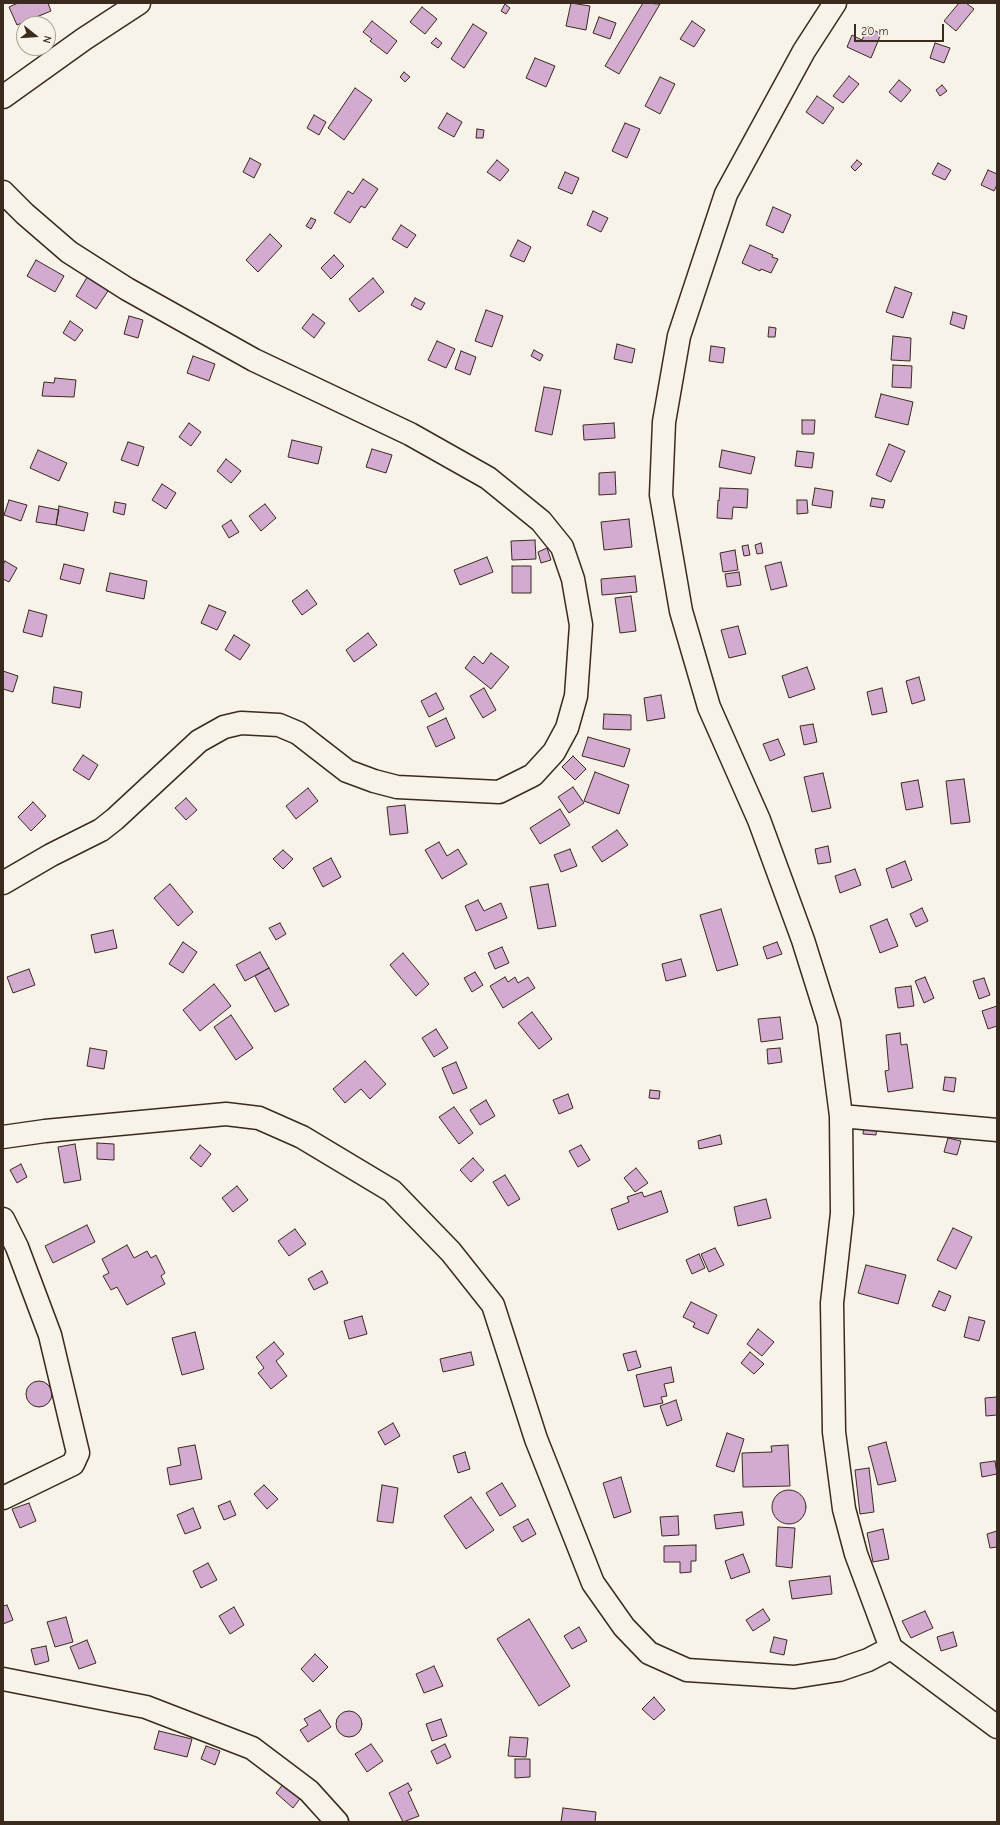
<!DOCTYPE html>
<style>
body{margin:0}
#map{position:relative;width:1000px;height:1825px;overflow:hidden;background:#f7f3e8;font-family:"Comic Neue",sans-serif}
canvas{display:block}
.frame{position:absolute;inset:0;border:4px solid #3b2a1e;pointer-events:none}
.north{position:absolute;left:16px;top:16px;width:40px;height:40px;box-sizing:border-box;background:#f7f3e8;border:1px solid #aca397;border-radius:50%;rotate:107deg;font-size:11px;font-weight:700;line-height:16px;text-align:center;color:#3b2a1e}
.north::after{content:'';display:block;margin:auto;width:14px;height:18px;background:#3b2a1e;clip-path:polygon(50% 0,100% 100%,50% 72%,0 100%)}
.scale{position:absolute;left:854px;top:24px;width:90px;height:18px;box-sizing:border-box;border:2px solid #3b2a1e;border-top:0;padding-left:5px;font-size:12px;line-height:14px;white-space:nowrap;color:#3b2a1e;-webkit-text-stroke:3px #f7f3e8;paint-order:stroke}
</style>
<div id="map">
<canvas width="1000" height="1825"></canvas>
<div class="frame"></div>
<div class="north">N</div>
<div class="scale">20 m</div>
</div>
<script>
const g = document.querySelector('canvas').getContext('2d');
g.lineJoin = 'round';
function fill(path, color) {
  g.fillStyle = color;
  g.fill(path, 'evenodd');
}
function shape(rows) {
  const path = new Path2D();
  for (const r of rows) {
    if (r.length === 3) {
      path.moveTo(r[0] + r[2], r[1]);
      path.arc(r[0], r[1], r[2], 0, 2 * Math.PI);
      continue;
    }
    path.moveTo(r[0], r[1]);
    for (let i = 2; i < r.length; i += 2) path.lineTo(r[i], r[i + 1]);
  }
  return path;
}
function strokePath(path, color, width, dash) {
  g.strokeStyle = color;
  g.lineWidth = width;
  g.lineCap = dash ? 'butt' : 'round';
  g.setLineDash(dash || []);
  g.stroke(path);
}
const building = shape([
 [18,3,48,3,51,11,17,25,9,7,18,3],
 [571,3,590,6,586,30,566,26,571,3],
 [643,3,660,4,619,74,605,66,643,3],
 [959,3,966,3,974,9,956,31,944,21,959,3],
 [505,4,510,8,506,14,501,11,505,4],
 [422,7,437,19,425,34,410,22,422,7],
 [599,17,616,23,610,39,593,33,599,17],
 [372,21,397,41,387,54,370,41,372,39,363,32,372,21],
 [692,21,705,30,694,47,680,39,692,21],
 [473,24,487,33,464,68,451,59,473,24],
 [868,27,881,34,871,58,847,47,852,35,862,40,868,27],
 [436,38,442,43,438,48,431,43,436,38],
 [935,43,950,48,944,63,930,58,935,43],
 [535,58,555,66,546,87,526,78,535,58],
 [404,72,410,77,405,82,400,77,404,72],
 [849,76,859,84,843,103,833,96,849,76],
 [660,77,675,84,660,114,645,106,660,77],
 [899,80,911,90,901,102,889,92,899,80],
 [942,85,947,91,940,96,936,90,942,85],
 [355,88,372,100,344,140,328,128,355,88],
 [817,96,834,108,823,124,806,112,817,96],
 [447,113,462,122,454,137,438,128,447,113],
 [314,115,326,122,319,135,307,128,314,115],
 [625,123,640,129,627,158,612,151,625,123],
 [477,129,484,130,483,138,476,138,477,129],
 [250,158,261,164,254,178,243,172,250,158],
 [497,160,509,170,500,181,487,172,497,160],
 [857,160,862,164,855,171,851,167,857,160],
 [938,163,951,170,945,180,932,174,938,163],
 [988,170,997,174,997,185,994,191,981,185,988,170],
 [565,172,579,178,572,194,558,188,565,172],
 [363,179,378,189,365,208,361,206,350,223,334,213,348,191,353,194,363,179],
 [773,207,791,215,783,233,766,225,773,207],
 [593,211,608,218,601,232,587,225,593,211],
 [311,218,316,220,311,229,306,226,311,218],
 [401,225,416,235,407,248,392,239,401,225],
 [270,234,282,246,258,272,246,260,270,234],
 [518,240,531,247,524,262,510,256,518,240],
 [750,245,773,255,772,257,778,259,771,273,761,269,760,271,742,263,750,245],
 [334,255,344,266,331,279,321,268,334,255],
 [36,260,64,276,55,292,27,276,36,260],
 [89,274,110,288,96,309,76,296,89,274],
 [373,278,384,292,359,312,349,299,373,278],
 [895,287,912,293,903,318,886,312,895,287],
 [415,298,425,303,421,310,411,305,415,298],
 [486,310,503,316,492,347,475,341,486,310],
 [953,312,967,316,964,329,950,324,953,312],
 [313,314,325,323,314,338,302,328,313,314],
 [129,316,143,320,138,338,124,334,129,316],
 [70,321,83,330,75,341,63,333,70,321],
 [769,327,776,328,775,337,768,337,769,327],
 [893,336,911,338,910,361,891,360,893,336],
 [437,341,455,349,446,368,428,360,437,341],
 [617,344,635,349,632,363,614,359,617,344],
 [711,346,725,348,723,363,709,361,711,346],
 [534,350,543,355,540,361,531,356,534,350],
 [461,351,476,357,470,375,455,369,461,351],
 [193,356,215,364,209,381,187,373,193,356],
 [893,365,912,366,911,388,892,387,893,365],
 [55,378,76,380,74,397,42,396,44,382,54,383,55,378],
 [544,387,561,390,552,435,535,431,544,387],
 [881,394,913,402,908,425,875,417,881,394],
 [802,420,815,420,814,434,802,434,802,420],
 [189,423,201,432,191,446,179,437,189,423],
 [614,423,615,438,584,440,583,425,614,423],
 [292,440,322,447,318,464,288,457,292,440],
 [128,442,144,447,138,466,121,460,128,442],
 [889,444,905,451,891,482,876,475,889,444],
 [372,449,392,455,386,473,366,467,372,449],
 [38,450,67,463,59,481,30,468,38,450],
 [722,450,755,457,751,474,719,467,722,450],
 [797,451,814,453,812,468,795,466,797,451],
 [226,459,241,471,231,483,217,471,226,459],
 [615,472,616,494,599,495,599,473,615,472],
 [162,484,176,493,166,509,152,500,162,484],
 [720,488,748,489,747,508,733,507,732,519,717,518,718,500,719,501,720,488],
 [815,488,833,491,831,508,812,505,815,488],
 [872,498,885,500,883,508,870,506,872,498],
 [9,500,27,505,21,521,4,515,9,500],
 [797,500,807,500,808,513,797,514,797,500],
 [115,502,126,504,124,515,113,512,115,502],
 [265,504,276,518,261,531,249,516,265,504],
 [39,506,59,510,56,525,36,522,39,506],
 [59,506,88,513,84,531,56,525,59,506],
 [629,519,632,547,604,550,601,522,629,519],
 [231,520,239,532,229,538,222,526,231,520],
 [535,540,536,559,512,560,511,541,535,540],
 [761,543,763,553,757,554,755,545,761,543],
 [748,545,750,555,744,556,742,546,748,545],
 [547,548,551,560,541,563,538,552,547,548],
 [735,550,738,570,723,572,720,553,735,550],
 [487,557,493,572,460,585,454,570,487,557],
 [5,561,17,568,9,582,3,579,3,565,5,561],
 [781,562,787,586,771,590,765,566,781,562],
 [64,564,84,569,80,584,60,579,64,564],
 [512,566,531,566,531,593,512,593,512,566],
 [739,572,741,585,727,587,725,574,739,572],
 [110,573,147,581,144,599,106,591,110,573],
 [635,576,637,592,602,595,601,579,635,576],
 [307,590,317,604,302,615,292,601,307,590],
 [631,596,636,631,620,633,615,598,631,596],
 [209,605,226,612,217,630,201,623,209,605],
 [29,610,47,615,42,637,23,632,29,610],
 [738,626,746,654,729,658,721,630,738,626],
 [368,633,377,645,354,662,346,650,368,633],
 [234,635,250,645,240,660,225,650,234,635],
 [491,653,509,667,491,689,465,668,474,656,483,664,491,653],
 [807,667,815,689,789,698,782,676,807,667],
 [3,671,18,676,13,692,3,689,3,671],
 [919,677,925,700,912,704,906,681,919,677],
 [54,687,82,692,80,708,52,703,54,687],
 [484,688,496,710,483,718,470,696,484,688],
 [882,688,887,712,872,715,867,692,882,688],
 [436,693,444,709,429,717,421,701,436,693],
 [661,695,665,718,647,721,644,698,661,695],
 [604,714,631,715,631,730,603,729,604,714],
 [446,718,455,738,436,747,427,727,446,718],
 [813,724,817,742,804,745,800,726,813,724],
 [588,737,630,749,624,767,582,756,588,737],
 [778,739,785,755,770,761,763,744,778,739],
 [83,755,98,765,89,780,73,770,83,755],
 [573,756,586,769,575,780,562,767,573,756],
 [595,772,629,785,619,814,584,801,595,772],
 [823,773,831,808,812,812,804,777,823,773],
 [964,779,970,822,951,824,946,781,964,779],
 [918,780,923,807,906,810,901,783,918,780],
 [573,787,584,803,569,813,558,797,573,787],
 [308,788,318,801,296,819,286,806,308,788],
 [186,798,197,810,186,820,175,808,186,798],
 [33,802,46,816,31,831,18,817,33,802],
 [405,805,408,833,390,835,387,807,405,805],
 [560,809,570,825,540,844,530,828,560,809],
 [617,830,628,845,602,862,592,847,617,830],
 [439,842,447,856,458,849,467,864,442,879,425,850,439,842],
 [828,846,831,862,818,864,815,849,828,846],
 [570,849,577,866,561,872,554,855,570,849],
 [283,850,293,859,283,869,273,859,283,850],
 [331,858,341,877,323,887,313,868,331,858],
 [905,861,912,880,892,888,886,869,905,861],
 [855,869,861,885,840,893,835,876,855,869],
 [170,884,193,912,178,926,154,898,170,884],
 [548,884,556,926,538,929,530,887,548,884],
 [478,900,484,911,501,903,507,918,476,931,465,906,478,900],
 [922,908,928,921,916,927,910,914,922,908],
 [721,909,738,965,717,971,700,915,721,909],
 [887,919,898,946,880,953,870,926,887,919],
 [280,923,286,934,276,940,269,928,280,923],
 [113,930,117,948,95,953,91,935,113,930],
 [183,942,197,952,183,973,169,964,183,942],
 [777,942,782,954,767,959,763,947,777,942],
 [502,947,509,963,495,969,488,953,502,947],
 [260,952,269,968,245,981,236,965,260,952],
 [403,953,429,984,416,996,390,965,403,953],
 [681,959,686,976,666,981,662,964,681,959],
 [269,968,289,1005,275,1012,255,976,269,968],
 [29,969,35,985,13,993,7,977,29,969],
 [475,972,483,985,472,992,464,978,475,972],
 [505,977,508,982,515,977,518,983,528,977,535,988,503,1008,490,986,505,977],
 [925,977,934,998,924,1003,915,981,925,977],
 [984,978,990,995,979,999,973,981,984,978],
 [214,984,231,1006,200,1031,183,1010,214,984],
 [911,986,914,1006,898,1008,895,988,911,986],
 [997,1006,997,1026,988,1029,982,1011,997,1006],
 [532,1012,552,1039,539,1049,518,1023,532,1012],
 [231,1015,253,1048,236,1060,214,1027,231,1015],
 [780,1017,783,1039,761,1042,758,1019,780,1017],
 [436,1029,448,1048,434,1057,422,1038,436,1029],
 [900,1033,901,1045,907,1044,913,1088,888,1092,885,1071,889,1070,886,1035,900,1033],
 [90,1048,107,1051,104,1069,87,1066,90,1048],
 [780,1048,782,1062,768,1064,767,1049,780,1048],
 [365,1061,386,1084,370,1099,361,1089,345,1103,333,1089,365,1061],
 [456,1062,467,1088,453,1094,442,1068,456,1062],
 [945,1077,956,1078,954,1092,943,1090,945,1077],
 [650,1090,660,1091,659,1099,649,1098,650,1090],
 [568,1094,573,1108,559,1114,553,1100,568,1094],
 [486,1100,495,1116,480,1125,470,1110,486,1100],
 [454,1107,473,1133,459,1144,439,1117,454,1107],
 [864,1123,877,1125,876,1135,863,1134,864,1123],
 [720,1135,722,1144,699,1149,698,1141,720,1135],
 [948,1138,961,1141,957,1155,944,1152,948,1138],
 [97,1143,114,1144,114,1160,97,1159,97,1143],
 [75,1144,81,1180,64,1183,58,1147,75,1144],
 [200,1145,211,1154,201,1167,190,1158,200,1145],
 [581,1145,590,1160,578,1167,569,1151,581,1145],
 [473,1158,484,1170,471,1182,460,1170,473,1158],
 [21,1164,27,1177,17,1183,10,1170,21,1164],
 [636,1168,648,1183,635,1192,624,1178,636,1168],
 [505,1175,520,1199,508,1206,493,1182,505,1175],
 [237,1186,248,1200,233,1212,222,1198,237,1186],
 [661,1191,668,1212,618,1230,611,1209,629,1202,627,1197,642,1192,644,1197,661,1191],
 [766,1199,771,1218,738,1226,734,1207,766,1199],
 [87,1225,95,1242,53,1263,45,1246,87,1225],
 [953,1228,972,1237,956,1269,937,1260,953,1228],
 [295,1229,306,1244,289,1256,278,1241,295,1229],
 [127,1245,134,1258,147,1251,151,1258,156,1255,165,1273,161,1276,165,1284,127,1305,117,1287,111,1290,103,1276,109,1273,102,1259,127,1245],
 [715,1248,724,1265,709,1272,701,1254,715,1248],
 [699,1254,705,1268,692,1274,686,1260,699,1254],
 [866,1265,906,1275,898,1304,858,1293,866,1265],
 [322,1271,328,1283,314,1290,308,1279,322,1271],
 [939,1291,951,1296,945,1311,932,1306,939,1291],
 [691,1302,717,1315,708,1334,693,1327,695,1323,683,1317,691,1302],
 [362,1316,367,1334,349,1339,344,1321,362,1316],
 [969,1317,985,1321,979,1341,964,1337,969,1317],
 [758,1329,774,1342,762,1356,747,1344,758,1329],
 [195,1332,204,1369,182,1375,172,1338,195,1332],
 [274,1342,284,1354,276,1361,287,1376,271,1389,258,1373,264,1368,256,1357,274,1342],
 [636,1351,641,1367,628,1371,623,1354,636,1351],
 [471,1352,474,1365,443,1372,440,1359,471,1352],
 [750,1352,764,1364,754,1374,741,1363,750,1352],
 [671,1367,674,1382,664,1384,667,1396,661,1397,663,1403,644,1407,636,1375,671,1367],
 [39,1394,13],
 [997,1397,997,1415,986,1416,985,1398,997,1397],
 [676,1400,682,1420,667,1426,660,1406,676,1400],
 [393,1423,400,1436,385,1445,378,1432,393,1423],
 [727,1433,744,1439,734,1472,716,1466,727,1433],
 [886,1442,896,1481,878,1485,868,1447,886,1442],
 [195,1445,202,1479,170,1485,167,1468,181,1465,178,1448,195,1445],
 [788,1445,790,1486,743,1487,742,1453,772,1452,771,1446,788,1445],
 [465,1452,470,1469,458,1473,453,1456,465,1452],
 [995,1461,997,1474,982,1477,980,1463,995,1461],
 [869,1468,874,1512,860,1514,855,1470,869,1468],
 [621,1477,631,1512,614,1518,603,1483,621,1477],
 [502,1483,516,1506,500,1516,486,1493,502,1483],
 [264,1485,278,1499,267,1509,254,1494,264,1485],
 [382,1485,398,1488,393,1523,377,1521,382,1485],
 [789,1507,17],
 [471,1497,494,1530,466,1549,444,1516,471,1497],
 [230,1501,236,1515,224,1520,218,1506,230,1501],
 [29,1503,36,1521,20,1528,12,1509,29,1503],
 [193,1508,201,1528,185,1534,177,1515,193,1508],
 [742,1512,744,1525,716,1529,714,1515,742,1512],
 [678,1516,679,1535,662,1536,660,1517,678,1516],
 [528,1519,536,1534,522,1542,513,1527,528,1519],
 [778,1527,795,1528,792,1568,776,1566,778,1527],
 [883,1529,889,1559,873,1562,867,1533,883,1529],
 [997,1531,997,1547,990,1548,987,1534,997,1531],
 [696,1545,696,1561,691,1561,691,1572,680,1573,680,1562,664,1562,664,1546,696,1545],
 [743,1554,750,1572,731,1579,725,1561,743,1554],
 [208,1563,217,1580,201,1588,193,1571,208,1563],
 [830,1576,832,1594,792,1599,789,1581,830,1576],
 [7,1605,13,1620,3,1624,3,1606,7,1605],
 [234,1607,244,1625,230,1634,219,1616,234,1607],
 [763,1609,770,1620,753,1631,746,1620,763,1609],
 [925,1611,933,1628,911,1638,902,1621,925,1611],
 [66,1617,73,1642,55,1647,47,1622,66,1617],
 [529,1619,570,1686,539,1706,497,1639,529,1619],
 [579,1627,587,1641,572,1649,564,1636,579,1627],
 [953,1632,957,1646,941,1651,937,1637,953,1632],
 [774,1637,787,1640,784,1655,770,1652,774,1637],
 [87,1640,96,1663,79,1669,70,1647,87,1640],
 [46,1646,49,1661,35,1665,31,1649,46,1646],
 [315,1654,328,1667,313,1682,301,1669,315,1654],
 [434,1666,443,1686,424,1693,416,1674,434,1666],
 [654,1697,665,1710,654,1720,642,1709,654,1697],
 [320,1710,331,1727,308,1742,300,1730,308,1725,304,1719,320,1710],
 [349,1724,13],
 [441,1719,447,1736,432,1741,426,1724,441,1719],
 [159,1731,192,1739,187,1757,154,1749,159,1731],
 [510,1737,528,1738,526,1757,508,1756,510,1737],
 [371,1744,383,1761,367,1772,355,1754,371,1744],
 [445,1744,451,1757,437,1764,431,1751,445,1744],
 [206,1746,220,1751,215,1765,201,1759,206,1746],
 [515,1759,530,1759,530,1777,515,1778,515,1759],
 [285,1782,302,1796,293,1808,276,1793,285,1782],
 [408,1783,412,1790,408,1792,419,1816,403,1822,389,1793,408,1783],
 [563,1808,596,1812,595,1822,561,1822,563,1808]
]);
const minor = shape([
 [3,97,84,39,139,3],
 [3,192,25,214,69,252,127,289,254,360,410,434,488,478,541,521,562,547,573,579,581,625,576,696,567,728,554,752,533,775,499,792,397,787,374,781,347,771,298,733,279,725,241,723,224,727,199,741,115,819,101,830,51,855,3,883],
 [841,1116,997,1130],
 [3,1137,45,1131,226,1114,259,1118,302,1137,392,1191,451,1252,493,1305,536,1439,593,1583,624,1627,649,1653,687,1670,794,1677,839,1670,868,1660,891,1648,856,1554,844,1509,834,1432,832,1303,842,1213,841,1116,829,1023,803,940,759,820,709,707,681,611,661,495,664,422,679,336,726,194,804,51,835,3],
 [3,1219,17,1247,50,1335,78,1453,73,1464,3,1498],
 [891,1648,997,1727],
 [3,1679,146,1707,252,1748,309,1791,337,1822]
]);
fill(building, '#d3aad0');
strokePath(building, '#3b2a1e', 1);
strokePath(minor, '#3b2a1e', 25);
strokePath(minor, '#f7f3e8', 22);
</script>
